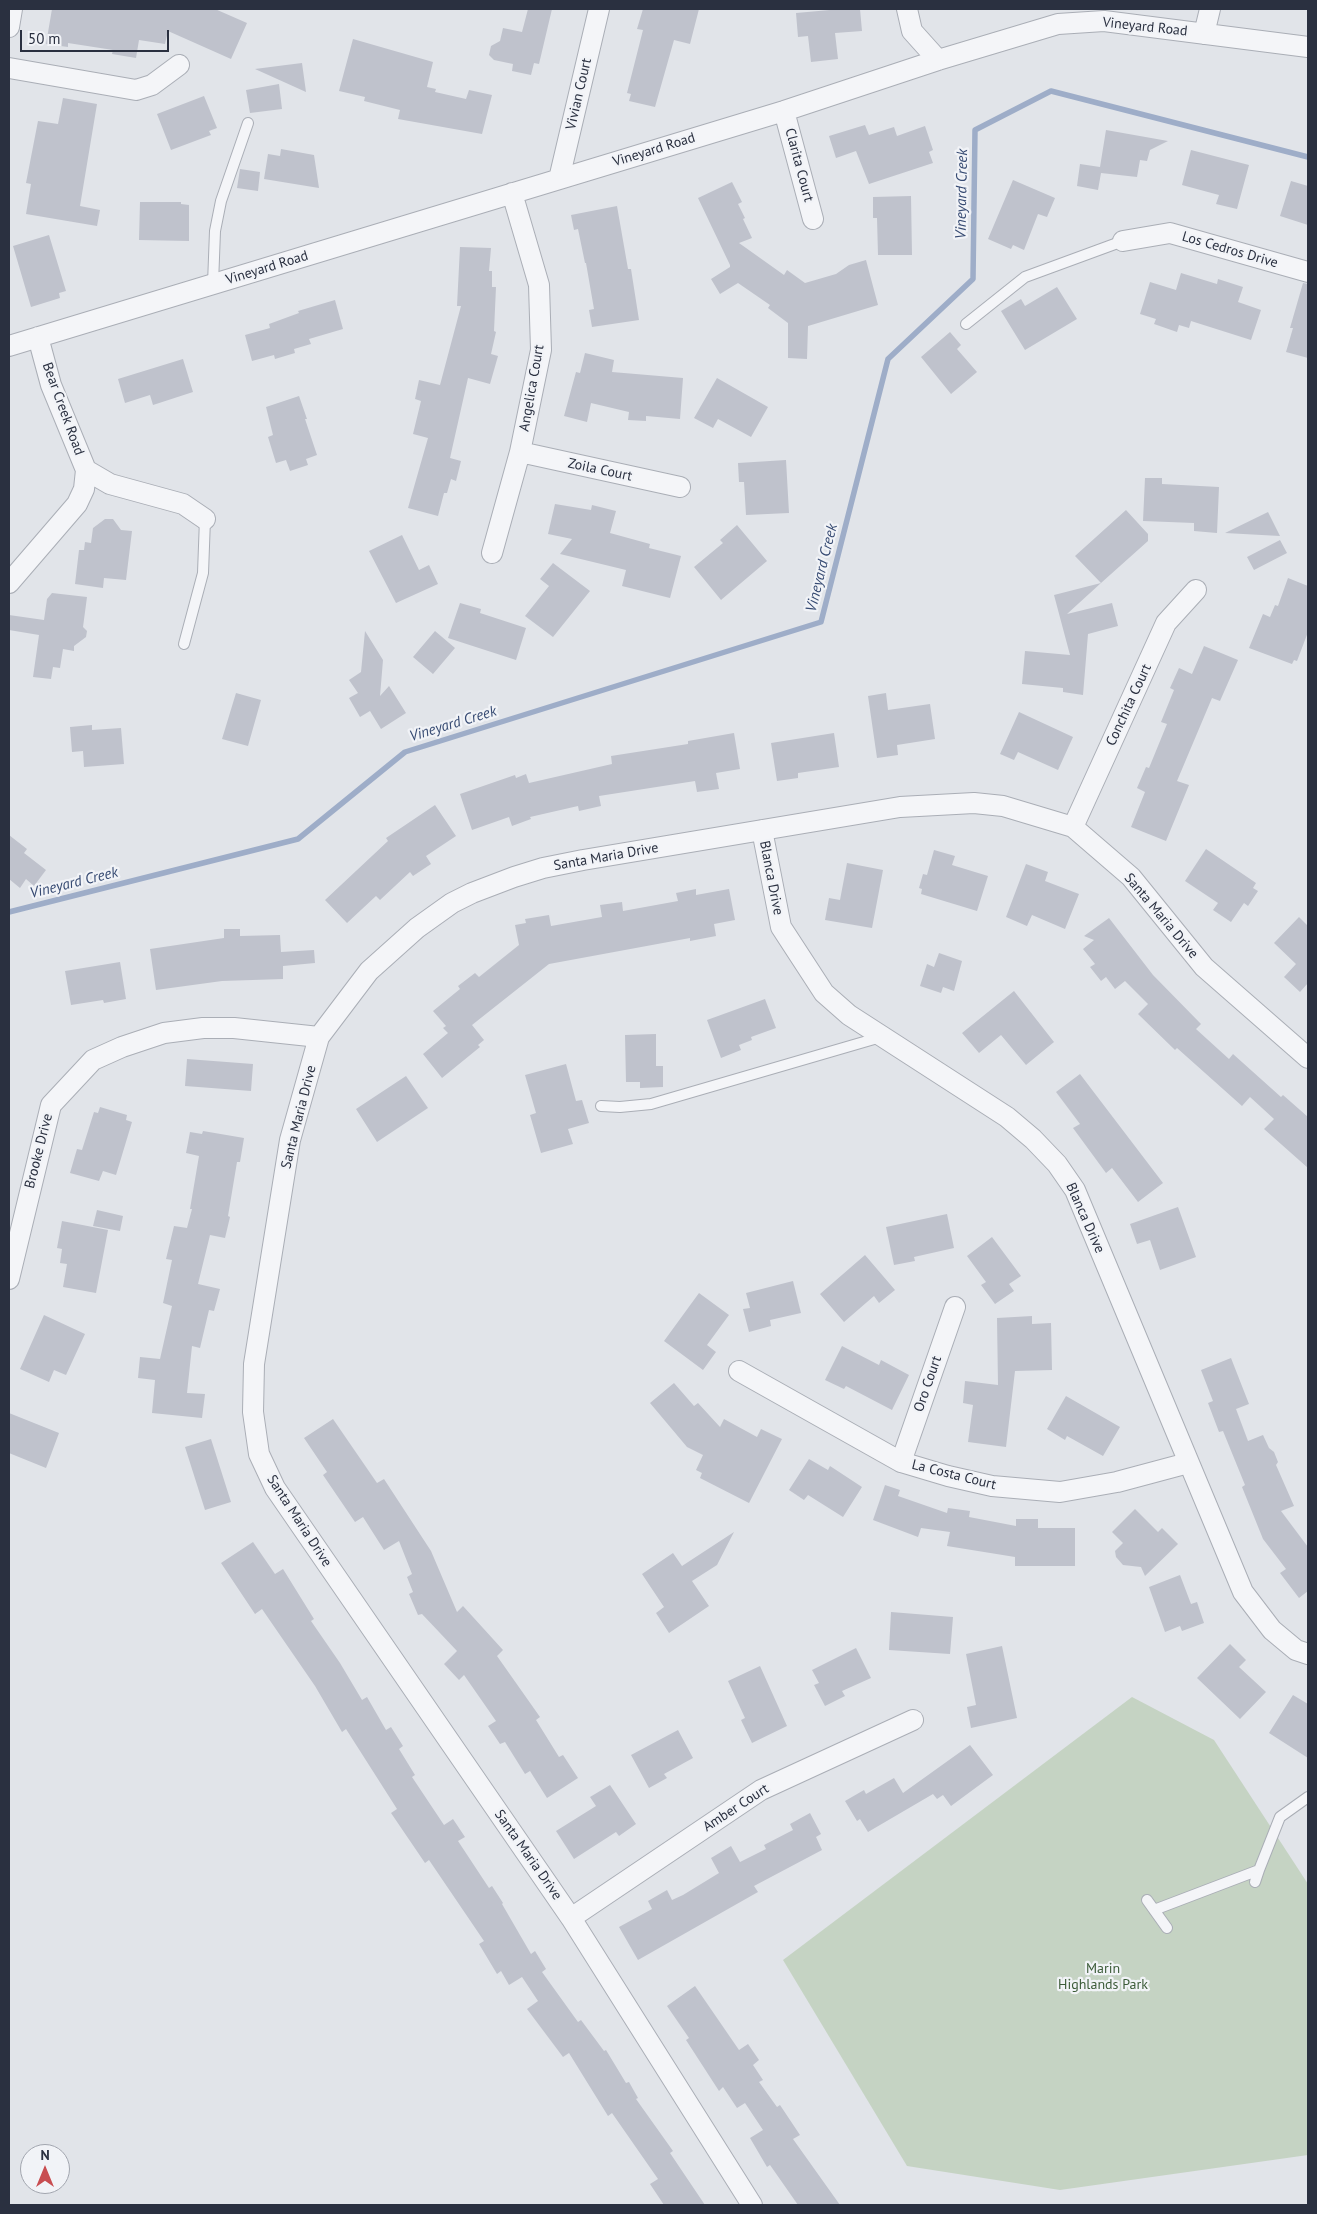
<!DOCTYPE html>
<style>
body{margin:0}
#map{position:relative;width:1317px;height:2214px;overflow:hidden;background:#e1e4e9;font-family:"PT Sans",sans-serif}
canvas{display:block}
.frame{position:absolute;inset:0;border:10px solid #2a3040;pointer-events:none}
.north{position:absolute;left:20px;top:2144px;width:50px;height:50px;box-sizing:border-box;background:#f1f3f7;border:1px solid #a1a5ae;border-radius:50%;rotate:0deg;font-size:14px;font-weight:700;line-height:20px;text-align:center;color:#2a3040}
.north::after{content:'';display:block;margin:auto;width:18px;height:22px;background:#c84d51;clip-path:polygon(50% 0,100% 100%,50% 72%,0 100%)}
.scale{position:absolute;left:20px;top:30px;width:149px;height:22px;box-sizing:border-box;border:2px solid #2a3040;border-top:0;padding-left:6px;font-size:15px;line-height:18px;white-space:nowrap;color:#2a3040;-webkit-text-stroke:4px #f1f3f7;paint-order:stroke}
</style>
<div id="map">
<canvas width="1317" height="2214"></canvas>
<div class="frame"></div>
<div class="north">N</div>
<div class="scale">50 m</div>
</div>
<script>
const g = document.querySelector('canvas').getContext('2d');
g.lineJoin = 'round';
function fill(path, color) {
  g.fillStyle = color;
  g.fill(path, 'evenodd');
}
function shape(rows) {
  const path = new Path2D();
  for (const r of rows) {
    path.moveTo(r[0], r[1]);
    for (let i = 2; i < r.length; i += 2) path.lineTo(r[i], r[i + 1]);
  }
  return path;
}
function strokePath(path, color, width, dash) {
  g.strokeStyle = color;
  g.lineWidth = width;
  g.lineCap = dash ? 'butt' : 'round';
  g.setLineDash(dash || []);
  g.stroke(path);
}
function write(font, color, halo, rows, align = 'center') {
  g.font = font + ' "PT Sans",sans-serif';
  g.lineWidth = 4.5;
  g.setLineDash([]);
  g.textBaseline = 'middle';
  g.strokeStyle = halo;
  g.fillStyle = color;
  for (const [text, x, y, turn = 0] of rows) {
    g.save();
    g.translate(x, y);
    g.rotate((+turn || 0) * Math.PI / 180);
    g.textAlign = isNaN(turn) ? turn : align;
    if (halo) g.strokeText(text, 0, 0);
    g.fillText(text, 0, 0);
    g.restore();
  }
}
const green = shape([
 [1132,1697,1214,1740,1308,1884,1308,2155,1060,2190,907,2166,783,1960]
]);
const stream = shape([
 [9,912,298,839,405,752,821,622,888,359,973,279,975,130,1051,91,1308,157]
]);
const building = shape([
 [52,9,215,9,247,23,231,59,168,31,165,44,139,40,136,58,112,54,113,50,68,43,68,47,46,44],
 [528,9,552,9,539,64,534,63,531,75,512,71,513,64,494,60,489,55,491,46,500,41,503,28,522,32],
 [643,9,699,9,690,44,674,40,655,107,629,101,631,94,627,93,643,30,637,29],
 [841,9,860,9,862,31,835,33,838,59,811,62,808,36,798,37,796,13],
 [353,39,433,62,427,87,436,89,435,92,466,99,469,90,492,95,482,134,398,119,400,110,364,101,365,97,339,91],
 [302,63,306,92,255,69,286,65],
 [279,84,282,109,250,113,246,90],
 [204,96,217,128,209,131,211,135,171,150,157,114],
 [63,98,97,104,80,206,100,210,97,226,26,214,31,184,26,183,38,121,58,124],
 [865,125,869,135,894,127,897,136,925,126,933,150,929,152,933,163,869,184,856,151,836,158,829,136],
 [1106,130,1168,141,1150,150,1147,161,1140,160,1137,177,1101,173,1098,190,1077,186,1080,164,1100,167],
 [281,149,314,155,319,188,264,179,268,154,280,156],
 [1191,150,1249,165,1237,209,1216,204,1219,195,1182,185],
 [240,169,260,172,258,191,237,188],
 [1013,180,1055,198,1047,217,1038,214,1024,250,1013,245,1011,249,988,239],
 [1291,181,1308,186,1308,225,1280,216],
 [732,182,742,202,738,204,745,218,743,219,752,238,739,243,784,275,787,270,805,283,836,274,849,265,866,260,878,305,808,326,807,359,788,358,788,323,768,308,770,305,738,283,720,294,711,279,730,267,730,265,698,198],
 [911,196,912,255,878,255,877,218,873,218,873,197],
 [140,202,181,202,181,204,189,205,189,241,139,240],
 [617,206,628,269,631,269,639,320,592,327,589,310,594,309,586,263,585,263,578,229,574,230,571,215],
 [49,235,66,291,59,293,60,298,31,307,13,246],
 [460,247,491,248,489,271,492,271,492,287,496,287,494,331,496,332,491,354,498,356,490,384,468,378,450,458,461,461,456,481,451,479,447,493,444,493,438,516,408,508,428,438,413,434,421,401,415,399,419,380,440,385,461,306,457,306],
 [1181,273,1217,284,1218,279,1243,287,1238,302,1261,310,1251,340,1191,321,1189,328,1179,325,1177,332,1154,324,1156,319,1140,314,1150,282,1176,290],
 [1303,283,1308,284,1308,358,1286,352,1293,328,1290,328],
 [1057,287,1077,319,1025,350,1001,311,1021,299,1025,306],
 [335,300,343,329,309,339,311,344,294,349,295,353,275,359,274,355,252,361,245,335,270,328,269,324,299,313,298,311],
 [950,332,961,345,957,349,977,372,951,394,921,357],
 [585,353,614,360,612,372,683,378,680,419,646,416,646,421,628,420,629,412,591,403,587,422,564,416,576,372,580,373],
 [183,359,193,392,153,405,150,395,125,403,118,379],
 [717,378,768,407,751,437,718,419,713,428,694,418],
 [299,396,307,419,305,419,317,455,306,459,308,465,290,471,286,460,276,463,268,437,273,435,266,407],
 [786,460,789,513,746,515,744,482,739,482,738,463],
 [1145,478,1162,478,1162,484,1219,487,1217,533,1194,531,1194,523,1143,521],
 [555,504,591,510,592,505,616,511,610,533,650,544,649,548,681,556,670,598,622,586,626,570,560,554,572,539,548,534],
 [1126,510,1148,534,1148,541,1101,583,1075,556],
 [1268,512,1280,536,1225,533],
 [105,519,113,519,121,530,132,531,126,580,104,578,103,588,75,584,79,550,84,550,85,542,91,543,93,528],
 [737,525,767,561,721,600,694,567,723,543,720,540],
 [402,535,419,570,429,565,438,584,396,603,369,551],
 [1280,540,1287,553,1254,570,1247,557],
 [553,563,590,591,553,637,525,616,549,586,540,579],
 [1288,578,1308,586,1308,632,1297,661,1294,660,1292,664,1249,648,1263,614,1270,617,1275,605,1278,606],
 [1101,583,1067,614,1112,603,1118,626,1088,634,1083,695,1063,692,1063,688,1022,684,1025,651,1070,655,1054,595],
 [52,593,87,597,83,627,87,631,86,637,74,646,74,651,63,649,60,668,53,667,51,679,33,677,39,635,9,630,9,615,44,620,47,599],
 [460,603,481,609,480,613,526,628,516,660,448,638],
 [365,631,383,660,380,696,389,686,406,713,381,729,370,711,360,717,349,698,358,693,349,680,361,672],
 [435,631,455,648,433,674,413,657],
 [1204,646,1238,660,1220,701,1212,698,1177,781,1189,785,1166,841,1131,827,1145,792,1137,788,1146,767,1149,768,1167,724,1161,722,1174,690,1170,688,1179,668,1192,674],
 [236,693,261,700,248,746,222,739],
 [886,693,888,710,930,704,935,739,897,745,898,755,877,758,868,696],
 [1019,712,1073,737,1058,770,1018,752,1014,760,1000,754],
 [92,725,92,730,121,728,124,764,84,767,83,751,72,752,70,727],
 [734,733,740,769,716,773,719,789,697,792,695,781,599,796,601,806,579,811,578,806,530,817,531,819,512,826,509,817,472,830,460,794,515,775,516,778,526,774,529,783,612,764,611,756,688,744,688,741],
 [834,733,839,767,798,773,798,778,777,781,771,743],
 [435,805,456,836,426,856,431,864,413,876,410,872,380,900,376,896,347,923,325,900,388,841,386,838],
 [9,835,27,849,24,853,46,870,34,886,26,879,20,888,9,879],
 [1206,849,1256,883,1253,888,1258,891,1248,906,1244,903,1231,922,1213,910,1218,903,1185,881],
 [934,850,955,856,952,865,988,876,977,911,921,894,922,889,919,888,923,874,927,875],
 [847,863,883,870,872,928,825,920,829,898,840,900],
 [1026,864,1048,872,1045,881,1079,894,1065,929,1032,915,1027,926,1006,917],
 [696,889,696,895,729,889,735,920,714,924,716,936,690,941,690,938,549,964,472,1025,484,1040,478,1045,480,1047,442,1078,423,1054,448,1033,443,1028,446,1026,433,1011,460,989,458,986,475,973,479,977,519,945,515,925,526,923,525,919,549,915,551,926,602,917,600,905,622,902,623,911,678,901,676,893],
 [1299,917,1308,926,1308,983,1300,992,1284,977,1296,964,1274,943],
 [1109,918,1153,975,1201,1024,1196,1029,1229,1059,1233,1054,1281,1097,1283,1095,1308,1117,1308,1168,1264,1129,1274,1119,1250,1097,1242,1106,1177,1048,1175,1050,1138,1014,1148,1004,1125,981,1115,989,1106,977,1101,981,1090,967,1095,964,1083,949,1094,940,1084,936],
 [224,929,240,929,240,936,280,935,281,952,314,950,315,963,283,966,283,979,222,981,156,990,150,949,224,938],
 [939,953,962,961,954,991,943,987,941,993,920,986,927,964,934,967],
 [120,962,126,999,104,1003,103,1000,71,1005,65,971],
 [1014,991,1054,1042,1026,1065,1001,1035,979,1053,962,1033],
 [765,999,776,1028,751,1037,752,1040,739,1045,741,1050,721,1058,707,1020],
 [656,1034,656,1066,663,1066,663,1087,640,1088,640,1082,626,1082,625,1035],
 [187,1059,253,1064,251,1091,185,1086],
 [566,1064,576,1101,582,1100,589,1123,568,1129,573,1144,541,1153,530,1115,536,1113,525,1075],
 [1080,1074,1163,1183,1138,1202,1112,1168,1106,1173,1073,1128,1080,1124,1056,1092],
 [406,1076,428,1108,377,1142,356,1109],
 [100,1107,127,1115,126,1120,132,1122,116,1175,103,1171,99,1181,70,1173,77,1149,82,1150,94,1112,98,1113],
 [203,1131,244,1138,240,1162,237,1162,228,1216,230,1217,225,1238,210,1235,198,1284,220,1289,214,1311,209,1310,200,1348,192,1346,187,1393,205,1394,202,1418,152,1413,155,1380,138,1378,140,1357,160,1359,172,1306,163,1303,172,1260,166,1259,174,1226,187,1228,192,1209,190,1209,199,1156,186,1153,190,1132,202,1134],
 [1178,1207,1196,1257,1160,1270,1150,1240,1137,1244,1130,1224],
 [97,1210,123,1216,120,1231,93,1226],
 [947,1214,954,1248,914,1257,915,1261,894,1265,886,1227],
 [62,1221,108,1230,96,1293,63,1287,67,1264,60,1263,62,1249,57,1248],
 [992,1237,1021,1276,1009,1284,1014,1291,995,1304,981,1285,986,1282,967,1256],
 [865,1255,895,1290,879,1303,874,1296,844,1322,820,1294],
 [793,1281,801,1313,770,1320,771,1326,749,1332,743,1309,750,1308,746,1293],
 [699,1293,729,1315,707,1345,716,1352,703,1370,664,1341],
 [44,1315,85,1334,66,1375,54,1370,49,1382,20,1369],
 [1032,1316,1032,1324,1051,1323,1052,1370,1015,1371,1006,1447,968,1442,973,1405,963,1403,965,1381,998,1385,997,1318],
 [842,1346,879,1365,881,1360,909,1375,892,1410,846,1386,844,1389,825,1380],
 [1231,1358,1249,1404,1236,1409,1248,1441,1263,1435,1269,1448,1274,1452,1278,1462,1276,1465,1294,1506,1281,1511,1308,1547,1308,1591,1299,1598,1280,1573,1286,1569,1263,1539,1242,1487,1245,1485,1223,1431,1219,1432,1208,1403,1213,1401,1201,1370],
 [674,1383,694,1406,698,1403,720,1427,724,1419,757,1437,761,1429,782,1439,749,1503,700,1478,702,1473,696,1470,703,1455,687,1447,650,1403],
 [1066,1396,1120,1427,1103,1456,1067,1436,1065,1440,1047,1429],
 [9,1413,59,1433,46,1468,9,1453],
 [333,1419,377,1483,384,1479,431,1551,457,1612,463,1606,503,1650,497,1656,540,1717,536,1720,559,1757,563,1755,578,1778,547,1798,530,1771,525,1774,505,1742,500,1744,488,1726,496,1721,464,1675,459,1680,444,1664,457,1651,422,1614,418,1615,409,1594,413,1592,407,1577,412,1574,399,1541,384,1550,363,1517,355,1522,323,1475,327,1472,304,1438],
 [211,1439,231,1502,205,1510,185,1447],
 [809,1459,828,1470,830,1466,862,1487,843,1517,808,1495,804,1500,789,1490],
 [885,1485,900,1490,898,1496,947,1513,948,1508,970,1511,969,1517,1016,1526,1016,1519,1038,1519,1038,1528,1075,1528,1075,1566,1015,1566,1015,1557,947,1546,950,1532,921,1528,918,1537,873,1520],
 [1135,1509,1158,1532,1162,1528,1178,1544,1145,1576,1141,1567,1123,1565,1116,1557,1115,1551,1123,1543,1112,1532],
 [734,1532,717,1565,692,1581,709,1606,669,1633,656,1613,664,1607,642,1574,673,1553,682,1566],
 [253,1542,275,1574,283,1569,314,1619,311,1621,340,1663,362,1700,367,1697,386,1730,391,1727,403,1746,399,1749,415,1775,412,1777,444,1825,453,1819,465,1837,458,1841,489,1888,492,1886,503,1903,502,1904,531,1954,535,1951,546,1969,542,1972,578,2022,581,2020,604,2051,606,2050,626,2083,629,2082,638,2098,636,2099,673,2151,670,2153,705,2205,664,2205,650,2184,658,2179,612,2113,608,2116,569,2053,563,2057,527,2009,538,2001,522,1977,509,1985,501,1971,497,1974,479,1944,484,1941,429,1860,425,1863,391,1813,397,1809,346,1729,342,1732,315,1686,262,1609,255,1614,221,1563],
 [1180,1575,1191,1604,1197,1602,1204,1623,1182,1631,1180,1626,1165,1632,1149,1587],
 [891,1612,953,1617,950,1654,889,1650],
 [1230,1644,1246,1660,1239,1667,1266,1692,1240,1719,1197,1678],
 [1002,1646,1017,1718,971,1728,967,1707,976,1705,966,1654],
 [856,1648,871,1678,842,1691,845,1696,825,1706,814,1685,819,1683,812,1670],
 [760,1666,787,1726,752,1743,741,1720,745,1718,728,1681],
 [1293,1695,1308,1704,1308,1758,1269,1733],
 [678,1730,693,1758,664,1774,667,1778,649,1788,631,1755],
 [970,1745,993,1775,951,1806,943,1795,937,1799,933,1794,868,1832,860,1819,857,1821,845,1801,864,1790,866,1794,894,1778,903,1793],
 [610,1785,636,1824,619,1836,616,1832,574,1859,556,1831,596,1806,590,1797],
 [810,1813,821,1834,816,1837,822,1850,754,1886,758,1892,638,1960,619,1927,652,1909,648,1901,667,1890,672,1900,683,1895,719,1873,711,1858,731,1846,740,1862,766,1849,764,1845,793,1830,790,1824],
 [695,1986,739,2050,748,2044,759,2060,753,2065,763,2080,759,2082,777,2107,780,2105,800,2135,793,2139,840,2205,798,2205,770,2165,767,2167,750,2138,763,2130,745,2103,737,2108,723,2087,719,2091,686,2040,689,2038,667,2006]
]);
const lane = shape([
 [213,284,215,231,221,201,248,123],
 [966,324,1025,277,1123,241],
 [184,644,203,573,205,519],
 [601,1106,620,1107,651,1104,881,1037],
 [1255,1882,1259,1870],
 [1147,1900,1167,1928],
 [1154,1910,1259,1870,1280,1817,1308,1797]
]);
const street = shape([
 [907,9,912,31,938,60],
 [9,27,12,9],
 [1204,34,1210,9],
 [9,68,136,90,152,85,179,65],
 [784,111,813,219],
 [559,179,599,9],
 [1123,241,1170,233,1308,272],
 [38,337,51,385,86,470,110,484,183,504,205,519],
 [9,346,784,111,938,60,1058,24,1104,21,1308,47],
 [520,452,680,487],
 [492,553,520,452,541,350,539,285,512,193],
 [9,583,77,504,84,489,86,470],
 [1073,827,1166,623,1196,590],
 [762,830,781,927,824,993,849,1015,1007,1117,1033,1139,1057,1164,1075,1190,1243,1592,1272,1630,1296,1650,1308,1654],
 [9,1279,51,1105,93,1060,122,1047,164,1033,203,1028,234,1028,319,1037],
 [739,1371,901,1462,948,1476,992,1486,1060,1492,1117,1482,1188,1463],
 [901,1462,955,1307],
 [571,1918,761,1790,913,1720],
 [752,2205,571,1918,275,1488,259,1454,253,1412,254,1364,290,1140,319,1037,369,971,417,928,452,903,472,893,514,877,543,868,583,860,900,807,974,803,1003,806,1073,827,1131,877,1204,967,1308,1058]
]);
const streetNames = [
 ["Vineyard Road",1145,27,6],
 ["Vivian Court",579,94,-77],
 ["Vineyard Road",654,150,-17],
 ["Clarita Court",799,165,75],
 ["Los Cedros Drive",1230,250,16],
 ["Vineyard Road",267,268,-17],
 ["Angelica Court",532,388,-80],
 ["Bear Creek Road",63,409,70],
 ["Zoila Court",600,470,12],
 ["Conchita Court",1129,705,-65],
 ["Santa Maria Drive",606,857,-10],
 ["Blanca Drive",771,878,79],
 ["Santa Maria Drive",1161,916,50],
 ["Santa Maria Drive",299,1117,-76],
 ["Brooke Drive",39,1151,-76],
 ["Blanca Drive",1085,1218,66],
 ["Oro Court",928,1384,-71],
 ["La Costa Court",954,1475,14],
 ["Santa Maria Drive",299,1521,57],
 ["Amber Court",736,1808,-33],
 ["Santa Maria Drive",528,1855,55]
];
const parkNames = [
 ["Marin",1103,1969],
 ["Highlands Park",1103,1985]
];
const waterNames = [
 ["Vineyard Creek",962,194,-89],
 ["Vineyard Creek",822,568,-76],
 ["Vineyard Creek",453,724,-17],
 ["Vineyard Creek",74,883,-14]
];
fill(green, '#c5d3c3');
strokePath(stream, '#9eadc8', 5.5);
fill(building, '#bfc2cc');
strokePath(lane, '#aaaeb6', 12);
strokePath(street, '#aaaeb6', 22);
strokePath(lane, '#f4f5f8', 10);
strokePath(street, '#f4f5f8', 20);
write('14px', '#2a3040', '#f1f3f7', streetNames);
write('14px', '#3b5b38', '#f1f3f7', parkNames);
write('italic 15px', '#364a72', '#f1f3f7', waterNames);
</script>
